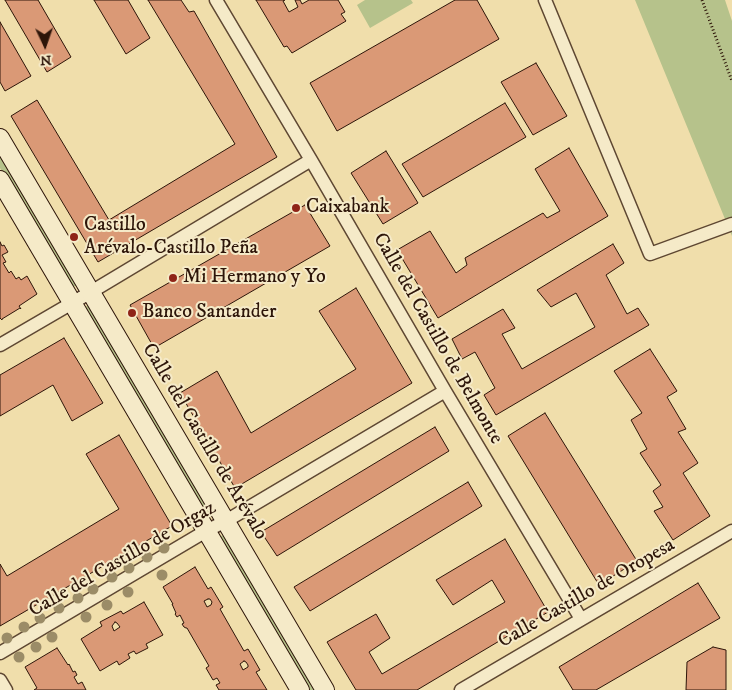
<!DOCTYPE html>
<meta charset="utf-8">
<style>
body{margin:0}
#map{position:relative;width:732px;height:690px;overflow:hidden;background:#f0deab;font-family:"IM FELL DW Pica",serif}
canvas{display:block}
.north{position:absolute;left:20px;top:20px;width:50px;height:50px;-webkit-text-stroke:4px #f5eac8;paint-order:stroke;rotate:177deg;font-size:14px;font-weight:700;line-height:20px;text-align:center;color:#2d1509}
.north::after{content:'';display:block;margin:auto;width:18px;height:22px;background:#2d1509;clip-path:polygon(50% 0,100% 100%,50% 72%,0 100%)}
</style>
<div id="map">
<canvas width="732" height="690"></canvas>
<div class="north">N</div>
</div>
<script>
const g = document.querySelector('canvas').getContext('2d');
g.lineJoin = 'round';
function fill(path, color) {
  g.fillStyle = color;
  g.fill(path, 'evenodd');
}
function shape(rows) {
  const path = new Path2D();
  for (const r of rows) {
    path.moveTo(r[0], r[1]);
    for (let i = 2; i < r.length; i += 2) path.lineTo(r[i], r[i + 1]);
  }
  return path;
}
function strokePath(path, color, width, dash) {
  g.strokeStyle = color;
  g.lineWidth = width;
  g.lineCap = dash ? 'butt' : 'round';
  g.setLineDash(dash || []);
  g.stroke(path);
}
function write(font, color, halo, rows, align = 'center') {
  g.font = font + ' "IM FELL DW Pica",serif';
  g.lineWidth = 4;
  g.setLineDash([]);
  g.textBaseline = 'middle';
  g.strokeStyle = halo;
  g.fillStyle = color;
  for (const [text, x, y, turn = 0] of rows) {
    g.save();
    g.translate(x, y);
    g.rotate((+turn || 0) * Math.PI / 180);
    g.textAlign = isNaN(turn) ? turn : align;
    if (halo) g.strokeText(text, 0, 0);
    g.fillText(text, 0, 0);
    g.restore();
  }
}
const green = shape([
 [365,0,411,0,413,3,370,28,357,5],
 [635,0,725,0,732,21,732,236],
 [0,154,77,285,71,288,0,168],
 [89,305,212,514,206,517,83,308],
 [225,534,316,690,309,690,219,537]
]);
const building = shape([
 [5,0,38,0,71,57,47,72,5,0],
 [94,0,128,0,150,38,126,54,94,0],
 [148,0,181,0,189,12,194,11,277,157,98,262,11,116,37,100,109,220,235,144,148,0],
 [256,0,285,0,283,1,289,12,298,7,295,0,300,0,302,4,309,0,338,0,345,12,341,14,346,21,292,53,287,46,284,47,256,0],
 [455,0,477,0,499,39,337,131,310,83,455,0],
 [0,22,31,76,5,91,0,82,0,22],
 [536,63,567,116,533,135,501,82,536,63],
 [505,103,526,137,423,197,402,164,505,103],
 [569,148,608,216,438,318,397,250,430,231,456,273,467,265,465,258,543,213,547,218,560,211,535,169,569,148],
 [386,151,418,203,383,224,351,173,386,151],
 [305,205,330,246,154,348,130,305,305,205],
 [0,242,2,246,4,245,8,252,2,255,6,262,3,263,9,273,11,271,16,279,19,277,21,280,27,276,37,294,19,306,21,309,20,308,2,319,2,320,0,318,0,242],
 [613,244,624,263,606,275,627,314,638,308,649,325,496,415,484,395,495,388,475,352,462,359,452,339,503,309,515,328,502,334,522,369,595,327,576,293,551,307,537,290,613,244],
 [356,288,412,383,235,488,180,393,217,371,251,433,356,369,319,311,356,288],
 [64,338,103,403,72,421,53,385,0,416,0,375,64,338],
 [650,349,677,391,667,397,686,429,678,432,698,463,683,473,710,516,673,540,654,511,663,507,653,491,661,485,640,453,647,449,631,420,642,413,614,371,650,349],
 [545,413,637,561,599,585,508,436,545,413],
 [435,427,449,451,277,556,261,532,435,427],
 [119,435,172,526,0,626,0,564,7,576,119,509,86,454,119,435],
 [468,482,482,506,310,611,294,587,468,482],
 [505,539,548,612,417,690,356,690,327,642,376,614,390,638,369,652,382,674,505,602,492,580,453,605,436,580,505,539],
 [195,567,208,589,211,587,223,607,220,609,244,651,248,649,260,670,256,672,267,690,219,690,216,685,220,683,217,678,213,680,206,668,209,666,187,628,186,628,184,627,182,624,184,623,180,615,177,617,175,614,176,613,172,604,173,604,163,587,195,567],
 [208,599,210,599,212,602,211,605,207,607,204,601,208,599],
 [244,661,246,662,248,665,248,667,243,670,240,664,244,661],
 [698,583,720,618,596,690,573,690,559,667,698,583],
 [144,602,163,635,146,644,148,648,136,654,134,651,128,654,130,658,119,665,117,661,100,671,81,639,102,626,100,622,121,611,123,614,144,602],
 [115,622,117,623,120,627,114,631,112,626,115,622],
 [713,647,726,650,726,690,686,690,687,662,713,647],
 [57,648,68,665,69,664,73,672,75,671,77,675,74,677,78,684,82,682,86,690,34,690,37,688,25,667,57,648]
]);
const path = shape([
 [702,0,732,81]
]);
const street = shape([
 [216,0,311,160,445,391,581,619],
 [545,0,650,254,732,224],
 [0,345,91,292,311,160],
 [0,653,206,531,226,521,445,391],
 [0,680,6,690],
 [461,690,732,531]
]);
const secondary = shape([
 [0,138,325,690],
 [0,180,300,690]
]);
const trees = [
 [164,548],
 [147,557],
 [129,568],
 [162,575],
 [112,577],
 [93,589],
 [128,592],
 [78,598],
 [107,605],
 [59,608],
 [86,617],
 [40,618],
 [24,627],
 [52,637],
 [7,638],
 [36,647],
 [19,657]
];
const markers = [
 [296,208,5,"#8f2418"],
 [74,237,5,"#8f2418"],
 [173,278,5,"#8f2418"],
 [132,313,5,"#8f2418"]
];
const poiNames = [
 ["Caixabank",306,208],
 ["Castillo",84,226],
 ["Arévalo-Castillo Peña",84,249],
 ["Mi Hermano y Yo",183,278],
 ["Banco Santander",142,313]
];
const streetNames = [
 ["Calle del Castillo de Belmonte",437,339,60],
 ["Calle del Castillo de Arévalo",204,442,59],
 ["Calle del Castillo de Orgaz",123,560,-30],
 ["Calle Castillo de Oropesa",587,594,-30]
];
fill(green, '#b6c28b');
fill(building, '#da9976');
strokePath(building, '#2d1509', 1);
strokePath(street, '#5e4732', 15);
strokePath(secondary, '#2d1509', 20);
strokePath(path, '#2d1509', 3, [1, 2.5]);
strokePath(street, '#f5eac8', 12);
strokePath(secondary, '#f5eac8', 18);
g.fillStyle = '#9b8c67';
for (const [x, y] of trees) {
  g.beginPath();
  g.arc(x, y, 5.5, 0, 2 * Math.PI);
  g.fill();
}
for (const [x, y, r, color] of markers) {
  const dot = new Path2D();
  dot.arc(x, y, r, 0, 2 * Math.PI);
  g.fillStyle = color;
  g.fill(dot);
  strokePath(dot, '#f5eac8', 2);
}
write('20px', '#2d1509', '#f5eac8', poiNames, 'left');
write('20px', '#2d1509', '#f5eac8', streetNames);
</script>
